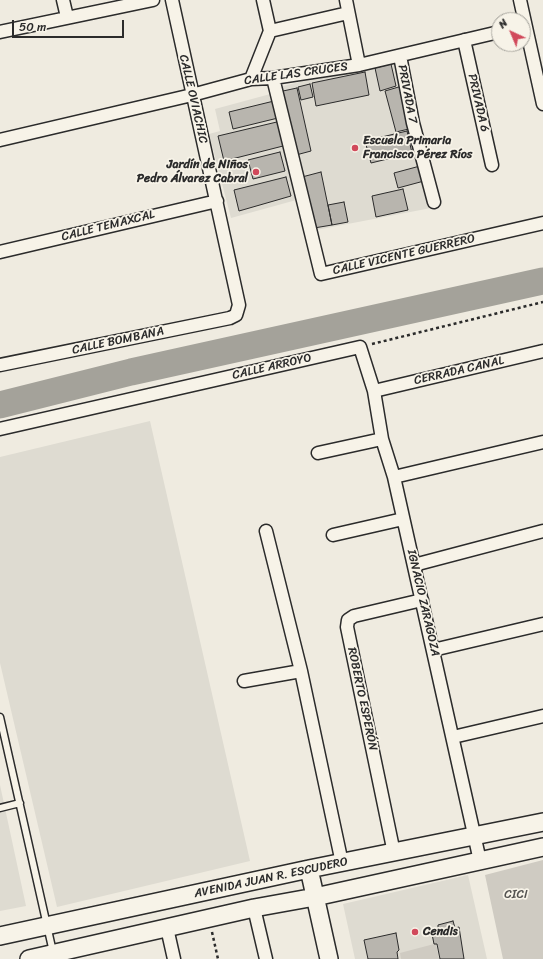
<!DOCTYPE html>
<meta charset="utf-8">
<style>
body{margin:0}
#map{position:relative;width:543px;height:959px;overflow:hidden;background:#efebe0;font-family:Sriracha,sans-serif}
canvas{display:block}
.north{position:absolute;left:491px;top:12px;width:40px;height:40px;box-sizing:border-box;background:#f7f3e8;border:1px solid #a5a39c;border-radius:50%;rotate:316deg;font-size:11px;font-weight:700;line-height:16px;text-align:center;color:#2b2b2b}
.north::after{content:'';display:block;margin:auto;width:14px;height:18px;background:#d1495b;clip-path:polygon(50% 0,100% 100%,50% 72%,0 100%)}
.scale{position:absolute;left:12px;top:20px;width:112px;height:18px;box-sizing:border-box;border:2px solid #2b2b2b;border-top:0;padding-left:5px;font-size:12px;line-height:14px;white-space:nowrap;color:#2b2b2b;-webkit-text-stroke:3px #f7f3e8;paint-order:stroke}
</style>
<div id="map">
<canvas width="543" height="959"></canvas>
<div class="north">N</div>
<div class="scale">50 m</div>
</div>
<script>
const g = document.querySelector('canvas').getContext('2d');
g.lineJoin = 'round';
function fill(path, color) {
  g.fillStyle = color;
  g.fill(path, 'evenodd');
}
function shape(rows) {
  const path = new Path2D();
  for (const r of rows) {
    path.moveTo(r[0], r[1]);
    for (let i = 2; i < r.length; i += 2) path.lineTo(r[i], r[i + 1]);
  }
  return path;
}
function strokePath(path, color, width, dash) {
  g.strokeStyle = color;
  g.lineWidth = width;
  g.lineCap = dash ? 'butt' : 'round';
  g.setLineDash(dash || []);
  g.stroke(path);
}
function write(font, color, halo, rows, align = 'center') {
  g.font = font + ' Sriracha,sans-serif';
  g.lineWidth = 3.5;
  g.setLineDash([]);
  g.textBaseline = 'middle';
  g.strokeStyle = halo;
  g.fillStyle = color;
  for (const [text, x, y, turn = 0] of rows) {
    g.save();
    g.translate(x, y);
    g.rotate((+turn || 0) * Math.PI / 180);
    g.textAlign = isNaN(turn) ? turn : align;
    if (halo) g.strokeText(text, 0, 0);
    g.fillText(text, 0, 0);
    g.restore();
  }
}
const built = shape([
 [397,59,431,208,311,231,279,87],
 [274,93,300,199,231,218,209,134,220,131,215,109],
 [150,421,250,861,57,907,0,663,0,457],
 [0,785,26,906,0,911],
 [468,875,487,959,355,959,343,904]
]);
const green = shape([
 [543,860,543,959,503,959,485,875],
 [434,944,436,944,439,959,401,959,400,953]
]);
const river = shape([
 [0,405,131,372,543,281]
]);
const building = shape([
 [391,64,396,86,380,91,375,68,391,64],
 [365,72,369,95,316,106,312,83,365,72],
 [310,84,313,97,301,100,298,87,310,84],
 [402,86,413,128,396,132,385,91,402,86],
 [297,88,311,151,296,155,283,91,297,88],
 [274,101,278,118,233,129,229,112,274,101],
 [281,121,287,145,224,161,218,136,281,121],
 [407,131,412,153,371,163,365,141,407,131],
 [280,152,285,171,253,179,248,160,280,152],
 [420,166,424,181,398,188,394,173,420,166],
 [321,172,332,225,314,228,302,177,321,172],
 [286,177,291,196,239,211,234,190,286,177],
 [403,189,408,210,376,217,372,196,403,189],
 [344,202,348,222,332,225,328,205,344,202],
 [453,921,455,928,459,927,464,959,440,959,437,944,434,944,432,934,438,933,438,925,453,921],
 [396,933,399,950,397,952,398,959,368,959,364,940,396,933]
]);
const path = shape([
 [372,344,543,302],
 [212,932,218,959]
]);
const service = shape([
 [0,717,53,952],
 [0,808,20,803]
]);
const minor = shape([
 [63,0,67,17],
 [346,0,359,65],
 [520,0,543,104],
 [270,31,348,13],
 [0,32,153,0],
 [464,40,492,165],
 [400,56,413,123,434,202],
 [273,78,321,274,543,223],
 [251,79,270,31,263,0],
 [0,140,192,95,251,79,273,78,359,65,499,32],
 [0,252,217,201],
 [0,365,230,318,236,315,239,305,172,0],
 [374,391,543,351],
 [0,429,360,347,374,391,382,439,394,477,480,861],
 [318,453,382,439],
 [394,477,543,442],
 [266,531,301,671,342,863],
 [333,535,403,519],
 [414,565,543,531],
 [433,650,543,624],
 [244,681,301,671],
 [453,737,543,716],
 [394,853,347,627,348,620,354,616,422,600],
 [254,908,266,959],
 [167,928,174,959]
]);
const secondary = shape([
 [309,869,329,959],
 [0,936,309,869,543,822],
 [29,959,254,908,315,897,543,847]
]);
const markers = [
 [355,148,4,"#d1495b"],
 [256,172,4,"#d1495b"],
 [415,932,4,"#d1495b"]
];
const streetNames = [
 ["CALLE LAS CRUCES",296,74,-8],
 ["PRIVADA 7",407,94,79],
 ["CALLE OVIACHIC",193,99,77],
 ["PRIVADA 6",478,103,77],
 ["CALLE TEMAXCAL",108,226,-14],
 ["CALLE VICENTE GUERRERO",404,255,-13],
 ["CALLE BOMBANA",118,341,-12],
 ["CALLE ARROYO",272,367,-13],
 ["CERRADA CANAL",459,371,-13],
 ["IGNACIO ZARAGOZA",423,603,77],
 ["ROBERTO ESPERÓN",362,699,78],
 ["AVENIDA JUAN R. ESCUDERO",271,878,-12]
];
const poiNames = [
 ["Escuela Primaria",363,141],
 ["Francisco Pérez Ríos",363,155],
 ["Jardín de Niños",248,165,"right"],
 ["Pedro Álvarez Cabral",248,179,"right"],
 ["Cendis",423,932]
];
const parkNames = [
 ["CICI",516,895]
];
fill(built, '#dedbd1');
fill(green, '#cfcbc2');
strokePath(river, '#a4a29a', 27);
fill(building, '#b8b5ae');
strokePath(building, '#2b2b2b', 1);
strokePath(service, '#2b2b2b', 9);
strokePath(minor, '#2b2b2b', 15);
strokePath(secondary, '#2b2b2b', 20);
strokePath(path, '#2b2b2b', 2.5, [3, 3]);
strokePath(service, '#f7f3e8', 6);
strokePath(minor, '#f7f3e8', 12);
strokePath(secondary, '#f7f3e8', 17);
for (const [x, y, r, color] of markers) {
  const dot = new Path2D();
  dot.arc(x, y, r, 0, 2 * Math.PI);
  g.fillStyle = color;
  g.fill(dot);
  strokePath(dot, '#f7f3e8', 1.5);
}
write('12px', '#2b2b2b', '#f7f3e8', streetNames);
write('bold 12px', '#2b2b2b', '#f7f3e8', poiNames, 'left');
write('12px', '#545351', '#f7f3e8', parkNames);
</script>
